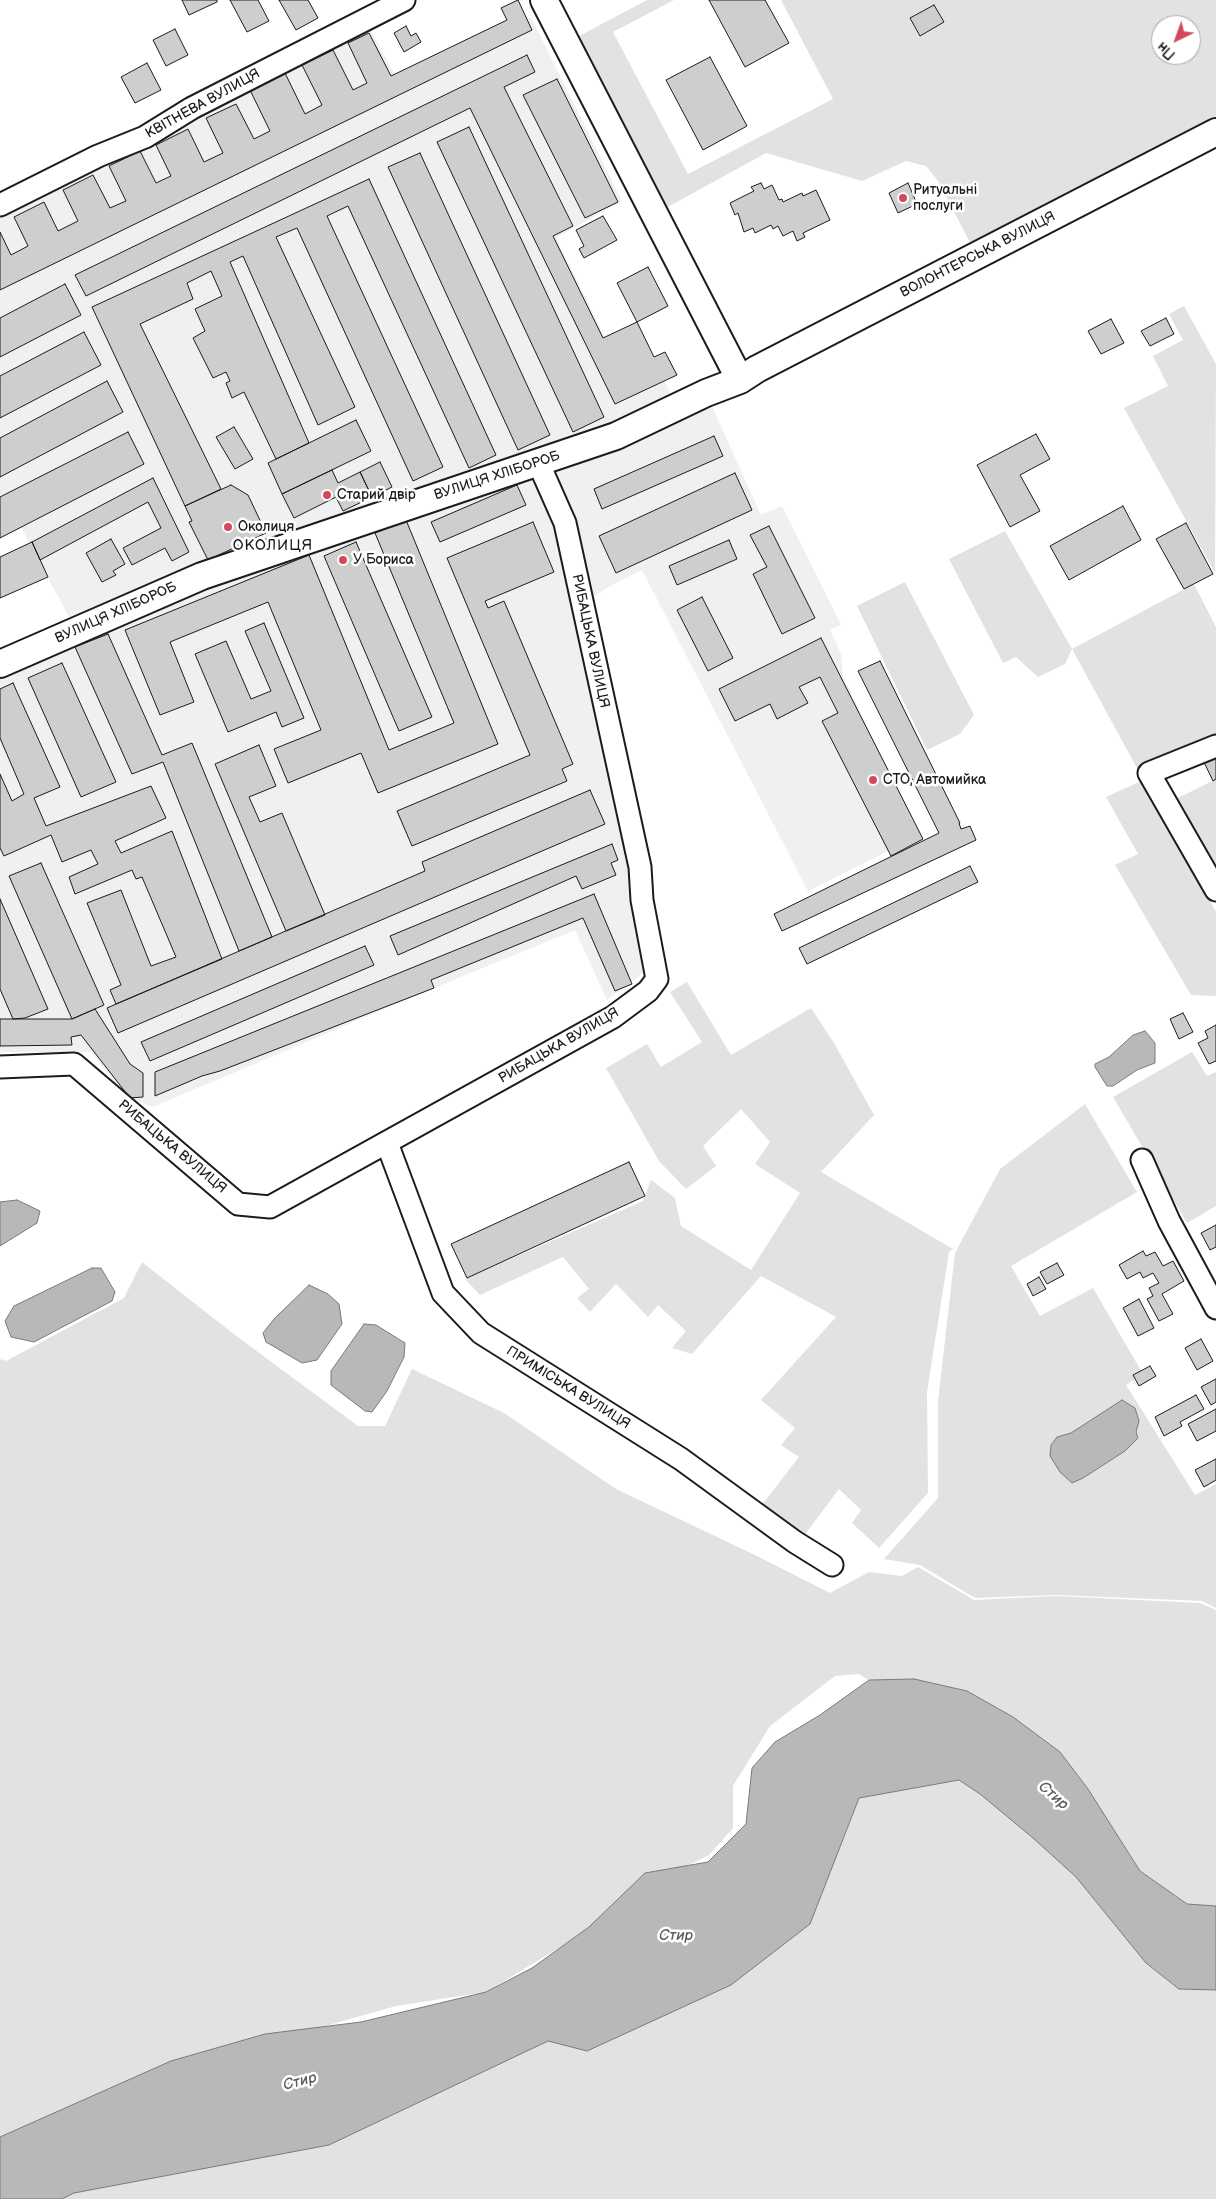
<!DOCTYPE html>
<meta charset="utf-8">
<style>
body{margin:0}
#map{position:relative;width:1216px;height:2199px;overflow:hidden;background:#fff;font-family:"Balsamiq Sans",sans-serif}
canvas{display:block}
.north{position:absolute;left:1151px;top:15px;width:50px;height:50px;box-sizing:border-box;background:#fff;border:1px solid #a4a4a4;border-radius:50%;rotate:222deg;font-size:14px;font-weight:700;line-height:20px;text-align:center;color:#1c1c1c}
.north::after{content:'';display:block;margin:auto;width:18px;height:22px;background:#d1495b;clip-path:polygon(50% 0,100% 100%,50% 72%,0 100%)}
</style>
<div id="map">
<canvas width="1216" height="2199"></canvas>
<div class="north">Пн</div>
</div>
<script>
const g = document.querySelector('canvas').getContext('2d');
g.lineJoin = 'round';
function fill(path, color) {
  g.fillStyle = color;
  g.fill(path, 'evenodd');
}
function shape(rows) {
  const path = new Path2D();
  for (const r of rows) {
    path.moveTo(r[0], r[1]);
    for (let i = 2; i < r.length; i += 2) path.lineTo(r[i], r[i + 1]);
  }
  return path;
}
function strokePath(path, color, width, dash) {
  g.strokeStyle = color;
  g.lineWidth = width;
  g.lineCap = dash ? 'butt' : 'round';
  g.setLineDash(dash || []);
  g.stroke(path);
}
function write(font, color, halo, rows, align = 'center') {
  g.font = font + ' "Balsamiq Sans",sans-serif';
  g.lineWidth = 5;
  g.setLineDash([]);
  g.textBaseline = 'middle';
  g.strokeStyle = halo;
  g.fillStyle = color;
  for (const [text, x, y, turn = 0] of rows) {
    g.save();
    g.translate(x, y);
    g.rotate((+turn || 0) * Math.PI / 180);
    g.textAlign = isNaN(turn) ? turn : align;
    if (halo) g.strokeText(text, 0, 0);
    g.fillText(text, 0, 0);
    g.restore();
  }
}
const built = shape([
 [531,17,622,201,556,238,615,358,645,342,677,407,706,393,761,515,782,506,841,625,830,630,841,654,843,677,920,835,808,891,642,570,612,585,581,604,642,900,643,973,607,1000,575,930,434,988,153,1107,125,1096,91,1052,0,1052,0,664,76,630,7,501,0,505,0,205,365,20,400,84]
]);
const green = shape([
 [647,0,674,0,613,32,688,174,833,99,781,0,1216,0,1216,132,977,256,938,181,926,166,906,161,862,181,766,153,655,214,566,43],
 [934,5,944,22,920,36,910,18],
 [1161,25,1191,25,1191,55,1161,55],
 [1184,306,1216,364,1215,573,1124,408,1168,386,1153,356,1183,340,1169,314],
 [1005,531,1072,649,1194,584,1216,627,1216,735,1138,770,1072,649,1065,664,1038,677,1016,657,1003,663,949,559],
 [905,582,974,715,960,734,927,750,857,606],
 [1216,779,1216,886,1170,802],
 [1141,781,1147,784,1216,912,1216,996,1191,995,1115,865,1138,854,1106,797],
 [687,982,731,1055,811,1008,834,1043,874,1115,821,1172,953,1249,955,1248,949,1252,927,1392,928,1493,879,1548,852,1523,861,1510,839,1489,803,1537,761,1506,799,1457,781,1445,795,1428,761,1400,836,1317,761,1276,692,1354,672,1348,686,1331,658,1305,648,1317,616,1284,590,1312,577,1298,589,1289,563,1257,480,1295,465,1279,643,1201,651,1180,675,1198,681,1226,751,1270,800,1193,755,1164,770,1142,741,1109,703,1146,716,1166,686,1189,659,1161,606,1068,647,1044,661,1067,702,1042,670,992],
 [1192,1052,1207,1076,1216,1072,1216,1206,1187,1223,1113,1097],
 [1085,1104,1137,1192,1011,1266,1040,1316,1093,1288,1143,1374,1126,1385,1195,1495,1216,1484,1216,1608,1202,1601,1058,1595,975,1598,920,1565,884,1559,938,1498,938,1401,955,1253,1000,1169],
 [142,1262,235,1335,358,1426,385,1426,412,1369,504,1413,616,1489,757,1556,830,1593,869,1572,902,1576,918,1567,974,1600,1056,1596,1200,1603,1216,1610,1216,1906,1187,1904,1140,1871,1088,1789,1060,1752,1013,1717,967,1691,914,1679,869,1680,858,1674,835,1676,770,1726,733,1786,733,1828,709,1855,667,1876,618,1912,486,1992,396,2006,167,2071,0,2138,0,1359,6,1361,124,1298],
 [959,1780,980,1794,1033,1838,1076,1877,1146,1963,1179,1989,1216,1990,1216,2199,62,2199,74,2193,329,2145,548,2041,587,2051,843,1840,859,1798]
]);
const water = shape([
 [1145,1031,1155,1043,1155,1063,1137,1070,1113,1086,1107,1086,1095,1067,1095,1064,1109,1057,1133,1035,1145,1031],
 [17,1200,40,1211,37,1223,0,1246,0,1202,17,1200],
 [92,1268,101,1268,115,1292,112,1301,34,1342,11,1337,5,1321,14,1306,92,1268],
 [309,1285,328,1294,339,1304,342,1324,317,1360,302,1363,266,1342,263,1333,274,1319,309,1285],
 [364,1324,376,1325,405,1343,404,1357,387,1391,372,1412,365,1411,331,1385,331,1371,364,1324],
 [1122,1400,1135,1408,1139,1421,1136,1432,1138,1438,1125,1451,1083,1478,1072,1483,1060,1472,1050,1456,1051,1445,1057,1437,1071,1433,1122,1400],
 [914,1679,967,1691,1013,1717,1060,1752,1088,1789,1140,1871,1187,1904,1216,1906,1216,1990,1179,1989,1146,1963,1076,1877,1033,1838,980,1794,959,1780,859,1798,810,1924,731,1985,587,2051,548,2041,329,2145,74,2193,62,2199,0,2199,0,2137,171,2061,265,2034,361,2022,486,1992,532,1968,589,1927,645,1873,708,1862,746,1824,752,1768,775,1742,820,1715,869,1680,914,1679]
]);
const building = shape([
 [182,0,217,0,217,2,189,15,182,0],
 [230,0,258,0,269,21,247,32,230,0],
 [279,0,308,0,318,18,296,30,279,0],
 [518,0,532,30,0,290,0,232,11,255,28,246,14,217,44,202,58,231,78,221,63,190,93,175,110,208,126,201,109,166,140,151,156,183,171,176,156,145,188,129,204,162,223,153,206,118,236,104,254,139,270,131,250,90,285,73,305,114,322,105,302,65,333,50,353,90,367,83,348,43,369,33,391,76,507,20,501,8,518,0],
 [709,0,765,0,789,43,745,67,709,0],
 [934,5,944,22,920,36,910,18,934,5],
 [406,26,411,36,416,33,421,42,404,52,394,33,406,26],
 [175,29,188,55,166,66,153,40,175,29],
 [527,55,535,72,504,87,573,226,553,236,603,338,637,322,654,357,665,352,677,375,615,404,470,108,86,296,75,275,527,55],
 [710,57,747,126,703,150,666,80,710,57],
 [147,63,161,90,135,103,121,77,147,63],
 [557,79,618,202,585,218,523,95,557,79],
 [469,127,604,417,573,432,437,142,469,127],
 [420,153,550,435,518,450,388,167,420,153],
 [369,179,496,455,469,468,348,206,327,216,443,467,413,481,297,228,276,237,355,407,318,425,243,256,230,262,309,443,276,459,244,392,232,398,226,383,230,381,226,372,213,378,193,338,205,331,195,309,222,296,211,271,187,283,193,299,140,324,221,489,185,506,92,307,369,179],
 [761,183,764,189,772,185,779,200,782,199,783,202,802,193,803,196,816,190,830,220,803,233,805,237,797,241,793,231,783,236,778,226,773,229,771,225,755,233,753,228,744,232,738,213,735,215,730,203,754,191,751,187,761,183],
 [908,183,917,204,898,213,889,193,908,183],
 [603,216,617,240,584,258,579,249,584,246,576,230,603,216],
 [648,267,668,306,637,322,617,283,648,267],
 [65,284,81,315,0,357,0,318,65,284],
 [1166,318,1174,334,1150,346,1141,331,1166,318],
 [1111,319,1124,343,1101,354,1088,331,1111,319],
 [84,332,101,365,0,418,0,376,84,332],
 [107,381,123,412,0,477,0,438,107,381],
 [356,420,371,451,282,494,268,463,356,420],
 [234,427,253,459,235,469,216,437,234,427],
 [128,432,144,464,0,538,0,497,128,432],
 [1036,434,1050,459,1020,475,1040,511,1010,527,977,465,1036,434],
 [714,436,723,456,602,509,594,489,714,436],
 [380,462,392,487,372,497,360,472,380,462],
 [332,470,338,483,360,472,372,497,343,511,336,497,294,518,282,494,332,470],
 [735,473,752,510,616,573,599,536,735,473],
 [153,478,189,552,172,561,165,548,132,565,123,548,161,528,148,502,40,560,32,542,153,478],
 [231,485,248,495,266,533,208,560,189,522,192,521,185,506,231,485],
 [517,485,526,505,440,542,431,522,517,485],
 [1123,506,1141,540,1069,580,1050,546,1123,506],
 [406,520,498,744,378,793,361,753,288,783,274,749,321,730,268,602,170,642,194,702,160,715,125,630,309,555,389,750,454,723,375,533,406,520],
 [533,522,554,572,485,601,488,608,504,601,573,764,562,769,567,781,412,846,397,811,530,755,447,558,533,522],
 [1186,523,1213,574,1184,589,1156,539,1186,523],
 [769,526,815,618,782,634,753,574,767,567,750,535,769,526],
 [111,539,125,564,113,571,116,575,102,582,86,553,111,539],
 [729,540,737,559,677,585,669,566,729,540],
 [32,542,48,577,0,598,0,557,32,542],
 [356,542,432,717,399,731,324,556,356,542],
 [702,597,733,658,708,671,677,610,702,597],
 [264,623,304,718,282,727,276,712,228,732,195,654,226,641,251,699,271,691,245,631,264,623],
 [108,634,162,755,192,743,272,937,239,951,163,762,132,774,75,647,108,634],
 [821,638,923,839,891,856,822,721,838,713,820,677,799,687,808,703,777,719,770,704,735,721,719,689,821,638],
 [880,661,960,823,959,823,961,829,970,826,976,840,782,931,774,914,939,833,858,671,880,661],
 [62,663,116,782,81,797,28,678,62,663],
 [13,683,60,787,34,798,46,826,151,786,166,818,115,841,121,853,172,831,222,959,116,1004,110,990,121,985,87,903,121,890,151,966,176,957,142,877,136,879,132,870,75,894,69,877,98,864,91,850,62,862,51,835,4,856,0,848,0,774,12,801,24,794,0,738,0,689,13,683],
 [259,745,276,786,249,797,260,822,282,813,325,915,286,931,215,764,259,745],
 [1216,751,1216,779,1213,781,1202,758,1216,751],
 [590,790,605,824,118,1033,107,1008,425,871,422,862,590,790],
 [612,844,618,860,611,863,616,875,582,889,576,876,398,955,390,936,612,844],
 [41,863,104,1005,72,1019,9,876,41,863],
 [970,866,978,882,807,964,799,948,970,866],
 [594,894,632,984,615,991,583,918,431,980,434,988,220,1071,202,1076,155,1096,155,1072,594,894],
 [0,899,48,1009,25,1018,13,1019,0,989,0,899],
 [365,946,374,965,150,1061,141,1042,365,946],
 [95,1009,130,1064,143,1073,143,1097,130,1098,81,1035,71,1037,72,1045,0,1046,0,1019,72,1019,95,1009],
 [1183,1013,1193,1032,1179,1039,1170,1019,1183,1013],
 [1216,1025,1216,1061,1209,1064,1198,1043,1208,1038,1205,1031,1216,1025],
 [629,1162,645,1196,467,1278,451,1244,629,1162],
 [1216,1225,1216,1247,1210,1250,1201,1233,1216,1225],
 [1143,1251,1146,1256,1155,1252,1163,1266,1173,1261,1184,1281,1162,1294,1173,1314,1159,1321,1147,1299,1153,1296,1149,1288,1159,1283,1153,1273,1143,1278,1140,1272,1127,1279,1119,1265,1143,1251],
 [1057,1263,1064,1275,1047,1284,1040,1272,1057,1263],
 [1039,1277,1046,1289,1033,1296,1027,1284,1039,1277],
 [1139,1299,1154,1328,1138,1336,1123,1308,1139,1299],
 [1201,1339,1213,1361,1197,1370,1185,1348,1201,1339],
 [1150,1366,1156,1376,1139,1386,1133,1375,1150,1366],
 [1216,1379,1216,1402,1211,1405,1201,1387,1216,1379],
 [1196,1395,1204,1409,1180,1422,1182,1426,1164,1436,1155,1417,1196,1395],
 [1216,1409,1216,1431,1197,1441,1188,1424,1216,1409],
 [1216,1459,1216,1480,1204,1487,1195,1470,1216,1459]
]);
const minor = shape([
 [0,205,98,156,145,137,192,108,404,0],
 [1216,746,1149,773,1216,890],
 [0,1067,74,1064,238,1204,270,1207,613,1017,648,991,657,979,642,900,640,867,565,523,538,462],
 [387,1143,443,1293,481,1333,681,1459,795,1542,832,1565],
 [1142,1160,1169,1221,1216,1308]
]);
const tertiary = shape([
 [544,0,740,380],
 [0,664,202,576,616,436,706,393,740,380,757,369,1216,132]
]);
const markers = [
 [903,198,5,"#d1495b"],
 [327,495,5,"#d1495b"],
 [228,527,5,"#d1495b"],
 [343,560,5,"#d1495b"],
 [873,780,5,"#d1495b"]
];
const streetNames = [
 ["КВІТНЕВА ВУЛИЦЯ",203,104,-29],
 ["ВОЛОНТЕРСЬКА ВУЛИЦЯ",978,255,-27],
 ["ВУЛИЦЯ ХЛІБОРОБ",497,476,-18],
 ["ВУЛИЦЯ ХЛІБОРОБ",116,613,-24],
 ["РИБАЦЬКА ВУЛИЦЯ",590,641,78],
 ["РИБАЦЬКА ВУЛИЦЯ",559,1046,-30],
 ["РИБАЦЬКА ВУЛИЦЯ",172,1147,40],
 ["ПРИМІСЬКА ВУЛИЦЯ",568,1388,32]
];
const poiNames = [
 ["Ритуальні",913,190],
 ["послуги",913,206],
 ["Старий двір",337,495],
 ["Околиця",238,527],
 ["У Бориса",353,560],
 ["СТО, Автомийка",883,780]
];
const neighbourhoodNames = [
 ["ОКОЛИЦЯ",273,546]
];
const waterNames = [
 ["Стир",1053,1796,41],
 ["Стир",676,1936],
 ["Стир",300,2082,-15]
];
fill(built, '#f0f0f0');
fill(green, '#e2e2e2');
fill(water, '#b8b8b8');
strokePath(water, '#7a7a7a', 1);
fill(building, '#cecece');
strokePath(building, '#1c1c1c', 1);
strokePath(minor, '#1c1c1c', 25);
strokePath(tertiary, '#1c1c1c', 30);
strokePath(minor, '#fff', 21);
strokePath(tertiary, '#fff', 26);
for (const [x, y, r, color] of markers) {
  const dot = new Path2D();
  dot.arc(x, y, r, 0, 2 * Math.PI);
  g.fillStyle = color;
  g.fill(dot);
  strokePath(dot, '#fff', 2);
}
write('14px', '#1c1c1c', '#fff', streetNames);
write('14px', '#1c1c1c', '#fff', poiNames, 'left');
g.letterSpacing = '1px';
write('15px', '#1c1c1c', '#fff', neighbourhoodNames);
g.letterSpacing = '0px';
write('italic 15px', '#5a5a5a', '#fff', waterNames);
</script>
